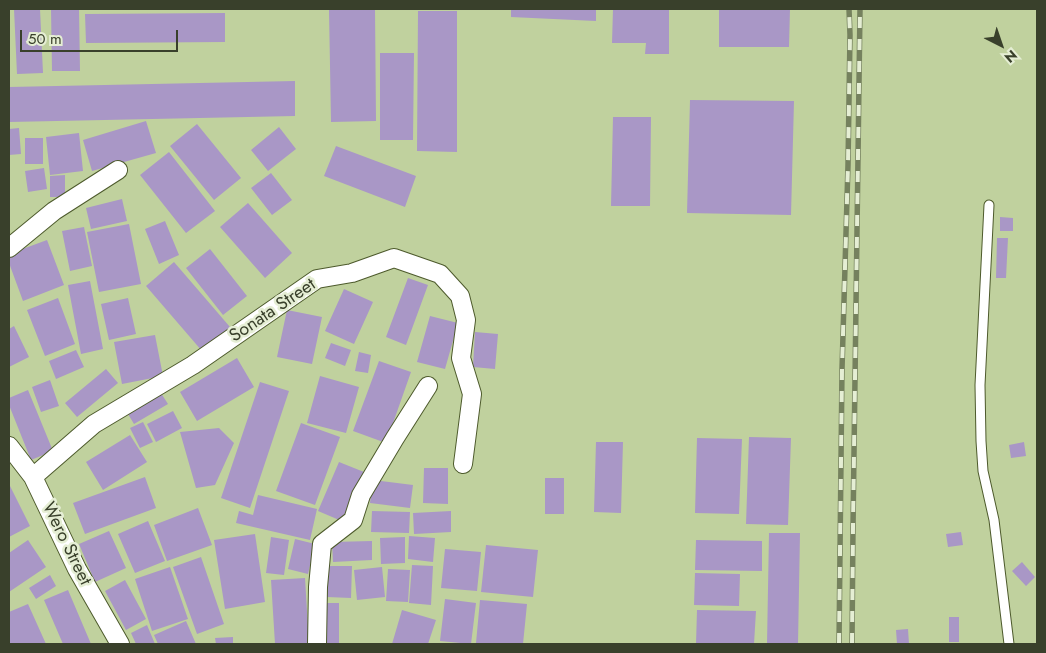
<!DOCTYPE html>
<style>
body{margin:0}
#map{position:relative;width:1046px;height:653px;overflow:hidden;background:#c0d19e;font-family:Jost,sans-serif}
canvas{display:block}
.frame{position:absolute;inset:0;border:10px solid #39402b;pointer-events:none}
.north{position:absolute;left:976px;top:20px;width:50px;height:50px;-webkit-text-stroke:4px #e5eed4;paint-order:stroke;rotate:139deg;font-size:14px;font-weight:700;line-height:20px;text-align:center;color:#39402b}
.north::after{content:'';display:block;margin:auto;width:18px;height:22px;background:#39402b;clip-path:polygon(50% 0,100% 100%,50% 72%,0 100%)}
.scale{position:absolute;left:20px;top:30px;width:158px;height:22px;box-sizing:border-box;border:2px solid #39402b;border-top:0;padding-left:6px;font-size:15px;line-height:18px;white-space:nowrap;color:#39402b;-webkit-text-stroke:4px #e5eed4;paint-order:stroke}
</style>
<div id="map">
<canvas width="1046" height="653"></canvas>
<div class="frame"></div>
<div class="north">N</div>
<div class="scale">50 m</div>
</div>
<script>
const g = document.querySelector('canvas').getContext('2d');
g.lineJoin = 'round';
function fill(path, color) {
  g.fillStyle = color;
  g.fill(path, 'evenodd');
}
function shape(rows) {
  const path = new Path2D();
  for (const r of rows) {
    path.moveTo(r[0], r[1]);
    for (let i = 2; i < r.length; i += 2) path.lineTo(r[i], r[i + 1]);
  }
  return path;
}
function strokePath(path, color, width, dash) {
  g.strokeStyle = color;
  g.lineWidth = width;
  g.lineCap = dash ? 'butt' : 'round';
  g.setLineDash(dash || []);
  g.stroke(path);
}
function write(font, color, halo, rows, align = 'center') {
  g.font = font + ' Jost,sans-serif';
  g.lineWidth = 5;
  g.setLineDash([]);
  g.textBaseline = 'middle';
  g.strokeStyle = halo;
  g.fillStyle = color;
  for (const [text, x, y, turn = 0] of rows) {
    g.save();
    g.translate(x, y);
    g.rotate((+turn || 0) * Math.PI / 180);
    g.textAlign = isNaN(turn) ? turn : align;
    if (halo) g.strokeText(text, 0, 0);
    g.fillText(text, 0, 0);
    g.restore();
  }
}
const building = shape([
 [14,9,40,9,43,73,17,74],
 [51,9,79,9,80,71,52,71],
 [329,9,375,9,376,121,331,122],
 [511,9,596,9,596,21,511,17],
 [613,9,669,9,669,54,645,54,646,43,612,43],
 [719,9,790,9,789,47,719,47],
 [418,11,457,11,457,152,417,151],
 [225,13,225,42,86,43,85,14],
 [380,53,414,53,413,140,380,140],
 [295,81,295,116,9,122,9,87],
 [690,100,794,101,791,215,687,213],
 [613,117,651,117,650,206,611,206],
 [146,121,156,153,92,171,83,140],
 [197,124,241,178,214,200,170,146],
 [279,127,296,149,268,171,251,150],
 [19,128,21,154,9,155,9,129],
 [79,133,83,171,50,175,46,137],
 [25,138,43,138,43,164,25,164],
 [336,146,416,176,405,207,324,176],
 [169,152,215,211,186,233,140,175],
 [44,168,47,189,28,192,25,171],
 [271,173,292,200,272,215,251,188],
 [65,175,65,197,50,197,50,176],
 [122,199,127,221,91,229,86,208],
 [248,203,292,253,265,278,220,227],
 [1000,217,1013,218,1013,231,1000,231],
 [165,221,179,255,159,264,145,229],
 [129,224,141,284,99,292,87,232],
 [84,227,92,266,70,271,62,231],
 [997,238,1008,238,1006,278,996,278],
 [47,240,64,285,23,301,9,263,9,254],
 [210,249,247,296,223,315,186,268],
 [174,262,230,327,202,351,146,286],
 [408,278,428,285,406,345,386,337],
 [90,281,103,349,81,354,68,285],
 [344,289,373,302,354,344,325,331],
 [58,298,75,344,45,356,27,310],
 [128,298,136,334,109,340,101,304],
 [287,310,322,317,312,364,277,357],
 [430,316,458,323,445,369,417,362],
 [14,326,29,357,9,367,9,329],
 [475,332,498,334,495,369,473,367],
 [155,335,163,376,122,384,114,342],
 [331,343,351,350,345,366,325,358],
 [76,350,84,367,56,379,49,361],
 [359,352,371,355,368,373,355,371],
 [237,358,254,387,197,421,180,392],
 [379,361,411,372,386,443,353,431],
 [106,369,118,383,77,417,65,403],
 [320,376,359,387,346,433,307,423],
 [50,380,59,406,41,412,32,387],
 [260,382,289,391,250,508,221,498],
 [28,390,53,451,31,460,9,405,9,398],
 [159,390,168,404,134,424,125,409],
 [173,411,182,428,156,442,147,424],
 [143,422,153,442,140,448,130,428],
 [301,423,340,437,315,505,276,491],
 [219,428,234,443,215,485,196,488,180,432],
 [130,435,147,462,103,490,86,462],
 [749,437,791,438,788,525,746,524],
 [697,438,742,439,739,514,695,513],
 [596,442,623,442,621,513,594,512],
 [1024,442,1026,456,1011,458,1009,445],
 [339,462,364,472,344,522,318,511],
 [424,468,448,468,448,504,423,503],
 [145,477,156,508,85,534,73,503],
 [545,478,564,478,564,514,545,514],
 [373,480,413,485,410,508,370,503],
 [9,484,30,526,9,537],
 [258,495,317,509,310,540,236,523,239,511,253,515],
 [198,508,212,545,167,561,154,525],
 [372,511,410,512,409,533,371,532],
 [451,511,451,532,414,534,413,513],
 [148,521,165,561,135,573,118,534],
 [109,531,126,568,95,582,79,544],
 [961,532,963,545,948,547,946,534],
 [769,533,800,533,798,644,767,644],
 [255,534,265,602,225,609,214,540],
 [409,536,435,538,433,562,408,559],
 [271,537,289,540,284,575,266,573],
 [405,537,405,563,381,564,380,538],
 [295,539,315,544,308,574,288,569],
 [28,540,46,567,9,592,9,553],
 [696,540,762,541,762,571,695,570],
 [372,541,372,560,333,562,332,542],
 [486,545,538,550,533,597,481,592],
 [445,549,481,552,477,591,441,588],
 [201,557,224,624,197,634,173,567],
 [1022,562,1035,577,1026,586,1012,571],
 [412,565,433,566,431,605,409,603],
 [329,566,352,566,351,598,327,597],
 [170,567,188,619,152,631,135,579],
 [382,567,385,597,357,600,354,570],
 [388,569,410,570,408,602,386,601],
 [695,573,740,574,739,606,694,605],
 [50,575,56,586,36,599,29,588],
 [305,578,309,644,275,644,271,580],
 [125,580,146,619,126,630,105,591],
 [68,590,91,644,63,644,44,600],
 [445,599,476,603,471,644,440,641],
 [480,600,527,604,523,644,476,643],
 [321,603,339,603,339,644,322,644],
 [28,604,46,644,9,644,9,612],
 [402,610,436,620,428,644,392,644],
 [697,610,756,611,754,644,696,644],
 [949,617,959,617,959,642,949,642],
 [186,621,196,644,158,644,154,635],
 [147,625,155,644,136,644,131,633],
 [908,629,909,644,897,644,896,630],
 [233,637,233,644,216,644,215,638]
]);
const service = shape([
 [989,205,980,385,981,441,983,471,994,520,1009,644]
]);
const minor = shape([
 [9,248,54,211,118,170],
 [9,446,33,477,77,569,120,644],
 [33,477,94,424,193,365,317,279,352,273,394,258,440,274,460,296,466,320,461,358,472,394,463,464],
 [317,644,318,587,322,544,353,520,361,495,395,438,428,386]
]);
const rail = shape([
 [839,644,842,369,848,165,850,35,849,9],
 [852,644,853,527,860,9]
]);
const streetNames = [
 ["Sonata Street",273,311,-34],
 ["Wero Street",66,544,64]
];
fill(building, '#a997c6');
strokePath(service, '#4d5a2c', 11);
strokePath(minor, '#4d5a2c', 20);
strokePath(service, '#fff', 9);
strokePath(minor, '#fff', 18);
strokePath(rail, '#75815e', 5.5);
strokePath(rail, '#e5eed4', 4, [11]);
write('18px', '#39402b', '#e5eed4', streetNames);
</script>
